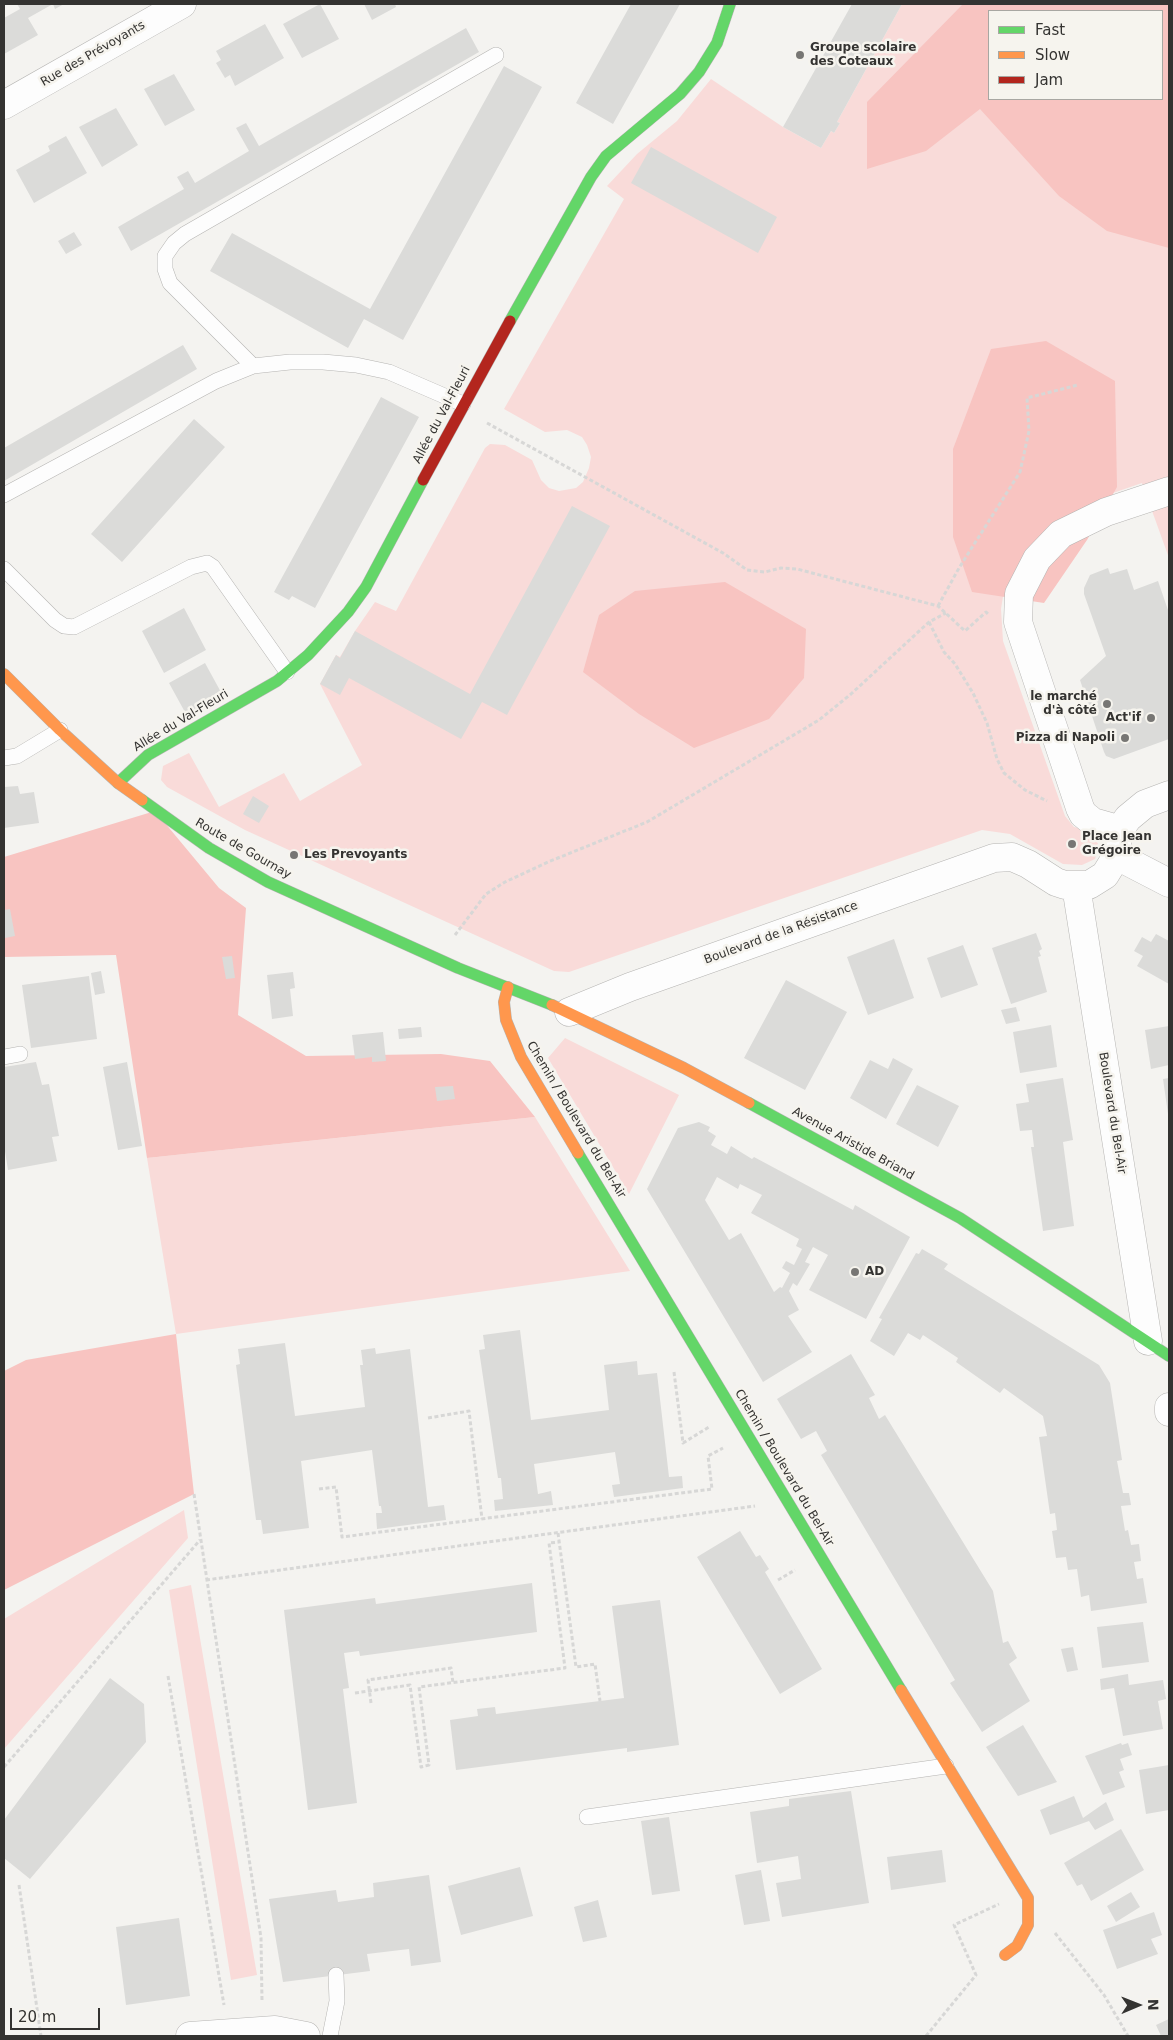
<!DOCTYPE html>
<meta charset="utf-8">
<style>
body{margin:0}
#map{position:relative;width:1173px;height:2040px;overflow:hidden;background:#f4f3f0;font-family:"DejaVu Sans",sans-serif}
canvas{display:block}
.frame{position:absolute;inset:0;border:5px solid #343331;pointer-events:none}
.legend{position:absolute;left:988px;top:10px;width:175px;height:90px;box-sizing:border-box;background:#f6f4ee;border:1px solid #a8a7a2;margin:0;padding:6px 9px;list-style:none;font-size:15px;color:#343331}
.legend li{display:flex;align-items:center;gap:10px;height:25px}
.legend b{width:25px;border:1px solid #a8a7a2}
.north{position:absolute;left:1113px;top:1980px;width:50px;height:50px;-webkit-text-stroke:4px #f6f4ee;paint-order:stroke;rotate:89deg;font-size:14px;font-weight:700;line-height:20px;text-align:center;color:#343331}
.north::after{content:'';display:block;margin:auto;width:18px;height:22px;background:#343331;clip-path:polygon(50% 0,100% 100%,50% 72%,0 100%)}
.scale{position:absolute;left:10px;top:2008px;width:90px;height:22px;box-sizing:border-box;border:2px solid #343331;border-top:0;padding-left:6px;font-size:15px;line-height:18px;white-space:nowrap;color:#343331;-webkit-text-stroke:4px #f6f4ee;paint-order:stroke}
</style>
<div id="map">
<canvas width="1173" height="2040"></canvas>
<div class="frame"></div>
<ul class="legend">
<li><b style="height:6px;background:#63d668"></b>Fast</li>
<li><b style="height:6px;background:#ff974d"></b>Slow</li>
<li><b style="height:6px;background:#b3261e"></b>Jam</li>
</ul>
<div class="north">N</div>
<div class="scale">20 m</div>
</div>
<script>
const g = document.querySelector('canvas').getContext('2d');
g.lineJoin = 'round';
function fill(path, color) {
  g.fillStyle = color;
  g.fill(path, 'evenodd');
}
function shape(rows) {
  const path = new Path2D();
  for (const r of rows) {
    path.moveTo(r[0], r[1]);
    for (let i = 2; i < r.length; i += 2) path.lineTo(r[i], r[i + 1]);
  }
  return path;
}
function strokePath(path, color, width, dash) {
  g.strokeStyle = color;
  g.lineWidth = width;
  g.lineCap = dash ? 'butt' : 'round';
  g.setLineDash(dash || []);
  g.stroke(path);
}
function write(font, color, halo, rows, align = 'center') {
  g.font = font + ' "DejaVu Sans",sans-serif';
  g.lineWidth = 5;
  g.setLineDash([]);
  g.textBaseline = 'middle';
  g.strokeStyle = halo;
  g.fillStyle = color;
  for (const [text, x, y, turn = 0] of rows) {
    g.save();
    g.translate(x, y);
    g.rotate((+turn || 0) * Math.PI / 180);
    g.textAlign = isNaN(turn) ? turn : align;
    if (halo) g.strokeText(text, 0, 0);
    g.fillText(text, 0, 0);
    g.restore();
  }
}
const green = shape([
 [902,4,1169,4,1169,558,1142,483,1078,505,1006,578,1001,609,1003,641,1065,816,1074,827,1084,829,1096,838,1099,847,1095,859,1082,865,1063,864,1010,834,982,830,569,972,554,971,245,830,167,787,161,780,163,766,189,753,219,807,284,773,300,801,362,765,320,684,336,655,340,657,355,631,375,602,396,611,485,448,490,444,505,445,532,460,541,480,549,488,559,491,576,488,583,482,589,468,591,457,587,445,582,437,567,430,545,432,504,409,624,199,607,186,637,154,677,121,711,79,783,127,821,148,831,131,834,133,840,123,837,122],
 [989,11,1162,11,1162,99,989,99],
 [565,1038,679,1095,629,1194,548,1058],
 [535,1117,630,1271,176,1334,147,1158],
 [184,1510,188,1538,4,1749,4,1619],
 [191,1585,257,1975,231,1980,169,1590]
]);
const forest = shape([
 [963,4,1169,4,1169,248,1107,231,1059,196,980,109,926,151,867,169,867,102],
 [989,11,1162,11,1162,99,989,99],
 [1046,341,1115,381,1117,487,1087,540,1044,603,972,592,953,537,953,449,991,349],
 [725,582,806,629,804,678,769,719,694,748,639,714,583,672,599,615,635,591],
 [155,811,219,888,246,908,238,1015,306,1056,441,1054,490,1061,535,1117,147,1158,116,955,4,957,4,857],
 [176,1334,194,1494,4,1590,4,1371,26,1360]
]);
const building = shape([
 [17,4,64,4,55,9,53,4,28,18,38,35,4,54,4,18,20,9],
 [320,4,339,39,302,58,283,24],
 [364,4,395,4,396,7,372,20],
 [631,4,680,4,613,124,576,103],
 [852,4,902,4,837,122,840,123,834,133,831,131,821,148,783,127],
 [265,24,284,58,235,86,230,75,225,78,216,63,221,60,216,51],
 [466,28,479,52,131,251,118,227,184,189,177,177,188,171,195,183,249,151,236,128,246,123,259,146],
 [504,66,542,87,403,340,364,319,348,348,210,271,232,233,370,309],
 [174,74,195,110,165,126,144,89],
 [116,108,138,145,102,167,79,127],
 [66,136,87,173,34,203,16,170,50,151,48,146],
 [651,147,777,217,758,253,631,183],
 [74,232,82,245,66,254,58,241],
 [183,345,197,369,4,481,4,448],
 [381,397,419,417,315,608,292,596,289,600,274,592],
 [194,419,225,447,122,562,91,534],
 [572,506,610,526,507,715,482,702,461,739,349,678,340,695,320,684,336,655,340,658,355,631,470,694],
 [1108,568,1110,574,1127,569,1134,590,1158,581,1169,613,1169,739,1114,759,1106,756,1104,752,1080,680,1106,656,1084,594,1084,588,1090,575],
 [184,608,206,650,164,673,142,631],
 [205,663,222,694,186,714,169,683],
 [18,786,20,794,34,792,39,823,4,828,4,787],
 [253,796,269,806,259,823,243,814],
 [10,909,15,936,5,938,4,910],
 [1036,933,1042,949,1039,951,1041,956,1038,957,1047,992,1011,1004,992,948],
 [1156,934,1169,941,1169,984,1137,966,1143,956,1134,951,1142,937,1151,942],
 [894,939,914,998,868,1015,847,957],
 [963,945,978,985,941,998,927,958],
 [232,956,235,978,226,979,222,957],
 [101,971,105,993,95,995,91,973],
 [293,972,295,988,290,989,293,1016,272,1019,267,975],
 [89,976,97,1039,31,1048,22,985],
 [786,980,847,1012,805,1090,744,1058],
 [1016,1007,1020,1021,1006,1024,1001,1010],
 [1051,1025,1057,1067,1020,1073,1013,1032],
 [1169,1026,1169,1065,1151,1069,1145,1030],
 [421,1027,422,1037,399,1039,398,1029],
 [383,1032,386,1061,372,1062,372,1057,355,1059,352,1035],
 [893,1058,913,1069,886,1119,850,1098,870,1060,888,1069],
 [36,1062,42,1085,49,1084,59,1136,52,1137,57,1161,8,1170,4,1145,4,1067],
 [127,1062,142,1146,118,1150,103,1067],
 [1063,1078,1073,1140,1063,1142,1074,1226,1043,1231,1031,1147,1034,1147,1032,1130,1020,1131,1016,1104,1029,1102,1026,1084],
 [1169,1078,1169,1114,1168,1114,1163,1079],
 [917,1085,959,1106,938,1147,896,1124],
 [453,1086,455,1099,437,1101,435,1087],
 [699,1122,710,1127,708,1131,716,1136,711,1145,727,1154,731,1146,752,1159,754,1157,853,1210,855,1205,910,1237,866,1319,809,1290,828,1255,813,1247,805,1262,810,1264,797,1286,793,1283,789,1291,799,1310,788,1316,812,1352,763,1382,647,1189,678,1128],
 [717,1177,738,1189,740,1184,762,1195,751,1213,799,1239,796,1246,802,1249,794,1265,786,1261,782,1268,790,1273,782,1288,780,1287,774,1292,741,1233,729,1240,705,1200],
 [922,1249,948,1264,944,1269,1099,1365,1110,1383,1122,1460,1117,1461,1123,1493,1129,1493,1131,1505,1121,1506,1125,1531,1128,1530,1131,1545,1139,1544,1141,1561,1134,1562,1137,1579,1143,1578,1147,1603,1091,1611,1089,1595,1081,1597,1077,1569,1068,1570,1066,1557,1056,1558,1052,1531,1057,1530,1055,1513,1050,1514,1039,1437,1047,1436,1043,1416,1004,1388,1000,1393,956,1362,958,1358,923,1335,920,1340,908,1333,894,1356,870,1341,882,1319,879,1318,916,1253,919,1254],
 [520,1330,531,1420,609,1410,604,1365,637,1361,638,1375,657,1373,669,1477,682,1476,683,1488,614,1497,612,1485,620,1484,615,1452,534,1464,538,1494,551,1491,553,1505,495,1511,494,1500,503,1499,501,1478,498,1478,479,1350,485,1349,483,1335],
 [285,1343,295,1416,365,1407,360,1365,363,1365,361,1350,375,1348,376,1354,410,1349,428,1507,444,1505,446,1520,377,1529,376,1513,382,1513,381,1506,379,1506,372,1450,301,1461,309,1528,263,1534,261,1520,256,1520,236,1365,240,1364,238,1349],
 [851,1354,875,1395,869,1398,879,1419,885,1415,993,1591,1003,1643,1008,1641,1017,1658,1009,1664,1030,1701,982,1732,950,1683,955,1680,821,1455,827,1451,816,1431,801,1439,777,1399],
 [740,1531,756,1557,760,1555,769,1569,765,1572,822,1669,780,1694,697,1557],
 [532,1583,537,1632,360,1656,359,1651,344,1653,349,1688,343,1689,357,1803,308,1810,284,1610,375,1598,376,1604],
 [660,1600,679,1745,627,1752,627,1748,456,1770,450,1720,478,1716,477,1709,495,1707,496,1714,624,1698,612,1606],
 [1143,1622,1149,1662,1102,1668,1097,1627],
 [1073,1647,1078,1670,1067,1672,1061,1649],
 [1128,1674,1129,1685,1163,1680,1166,1699,1158,1701,1163,1729,1123,1736,1114,1688,1101,1690,1100,1679],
 [110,1678,144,1704,146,1742,30,1879,4,1858,4,1820],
 [1023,1725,1057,1782,1018,1796,986,1747],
 [1121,1743,1122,1745,1128,1743,1132,1755,1120,1759,1124,1770,1119,1772,1125,1787,1103,1795,1085,1756],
 [1169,1765,1169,1810,1146,1814,1139,1770],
 [851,1791,869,1903,782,1917,776,1883,801,1879,798,1856,757,1863,750,1812,789,1806,789,1799],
 [1074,1796,1083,1818,1106,1802,1114,1820,1095,1830,1089,1821,1050,1835,1040,1810],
 [669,1817,680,1891,652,1895,641,1821],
 [1121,1829,1144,1870,1091,1901,1082,1884,1077,1886,1064,1863],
 [942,1850,946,1882,891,1890,887,1857],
 [520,1867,533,1916,461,1935,448,1886],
 [761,1870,770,1921,744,1925,735,1875],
 [429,1875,441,1962,411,1966,409,1949,367,1954,370,1971,283,1982,269,1899,336,1890,338,1902,374,1897,373,1883],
 [1131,1892,1140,1907,1116,1922,1107,1906],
 [598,1900,607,1937,583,1942,574,1907],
 [1154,1912,1162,1935,1151,1939,1158,1954,1117,1969,1103,1930],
 [179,1918,190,1996,126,2005,116,1927],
 [1169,2019,1169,2036,1161,2036,1156,2025]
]);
const path = shape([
 [487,423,723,553,747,570,765,572,781,568,797,569,938,606,965,631,986,612,989,615],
 [938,606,959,568,1020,472,1029,431,1027,398,1078,385],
 [929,622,944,652,955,664,973,693,987,723,997,759,1004,773,1025,790,1047,801],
 [455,935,486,894,505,882,548,862,647,822,819,720,851,694,929,622,946,613],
 [674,1372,683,1443,709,1427],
 [428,1418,469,1411,482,1519],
 [319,1489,336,1487,342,1537,712,1489,708,1456,723,1448],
 [194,1494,261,1938,262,2001],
 [558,1533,576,1667,595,1664,600,1701],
 [206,1580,755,1506],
 [778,1580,795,1570],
 [168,1676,224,2005],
 [355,1693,410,1685,421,1767,429,1765,419,1687,565,1668,549,1543,559,1542],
 [371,1703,368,1680,451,1668,453,1683],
 [4,1767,200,1540],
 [19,1885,41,2036],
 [1055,1933,1104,1995,1128,2036],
 [926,2036,976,1975,954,1925,999,1904]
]);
const lane = shape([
 [253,366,170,283,165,269,165,256,174,243,185,234,496,55],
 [4,495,216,381,253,366,290,362,323,362,356,365,389,372,463,404],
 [4,569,55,620,64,626,74,627,191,567,207,563,213,567,287,672],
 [4,758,17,756,60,730],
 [4,1057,20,1054],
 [587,1817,946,1766],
 [330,2036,337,2001,336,1975]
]);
const street = shape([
 [4,105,182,4],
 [1120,833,1114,828,1093,822,1083,814,1080,808,1018,622,1019,594,1037,559,1061,534,1106,512,1169,491],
 [1115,855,1169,883],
 [1076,886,1148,1341],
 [569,1012,630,987,994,858,1012,857,1028,864,1056,882,1065,885,1089,885,1105,875,1113,862,1120,829,1128,818,1145,804,1169,795],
 [1169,1407,1169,1412],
 [190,2036,275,2030,306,2036]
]);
const fast = shape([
 [510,321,591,177,606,156,680,94,699,72,717,43,730,4],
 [118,783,148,755,277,681,308,655,348,612,366,587,423,480],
 [142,800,209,848,268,882,458,968,552,1005],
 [749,1103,960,1218,1169,1356],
 [578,1153,901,1690]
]);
const slow = shape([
 [4,674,60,730,118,783,142,800],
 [508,987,504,1002,506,1020,521,1057,578,1153],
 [552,1005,684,1068,749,1103],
 [901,1690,1028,1898,1028,1925,1017,1946,1005,1955]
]);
const jam = shape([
 [423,480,510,321]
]);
const markers = [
 [800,55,5,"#777674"],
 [1107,704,5,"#777674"],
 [1151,718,5,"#777674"],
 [1125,738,5,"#777674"],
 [1072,844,5,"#777674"],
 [294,855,5,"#777674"],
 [855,1272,5,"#777674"]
];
const poiNames = [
 ["Groupe scolaire",810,48],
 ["des Coteaux",810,62],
 ["le marché",1097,697,"right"],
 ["d'à côté",1097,711,"right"],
 ["Act'if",1141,718,"right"],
 ["Pizza di Napoli",1115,738,"right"],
 ["Place Jean",1082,837],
 ["Grégoire",1082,851],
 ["Les Prevoyants",304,855],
 ["AD",865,1272]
];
const streetNames = [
 ["Rue des Prévoyants",93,54,-30],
 ["Allée du Val-Fleuri",442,415,-62],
 ["Allée du Val-Fleuri",181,721,-31],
 ["Route de Gournay",243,849,30],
 ["Boulevard de la Résistance",781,933,-20],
 ["Boulevard du Bel-Air",1112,1113,81],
 ["Chemin / Boulevard du Bel-Air",576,1120,59],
 ["Avenue Aristide Briand",853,1144,29],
 ["Chemin / Boulevard du Bel-Air",784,1468,59]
];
fill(green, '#f9dbd9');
fill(forest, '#f8c4c1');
fill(building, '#dbdbd9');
strokePath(lane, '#b5b4b2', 16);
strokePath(street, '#b5b4b2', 29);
strokePath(fast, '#b5b4b2', 12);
strokePath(slow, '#b5b4b2', 12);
strokePath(jam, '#b5b4b2', 12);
strokePath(path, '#d7d7d6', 3, [4, 2.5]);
strokePath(lane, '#fdfdfd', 15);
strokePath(street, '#fdfdfd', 28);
strokePath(fast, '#63d668', 11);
strokePath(slow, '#ff974d', 11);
strokePath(jam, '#b3261e', 11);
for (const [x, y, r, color] of markers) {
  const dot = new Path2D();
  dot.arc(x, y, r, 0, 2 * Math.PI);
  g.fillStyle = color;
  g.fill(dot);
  strokePath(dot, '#f6f4ee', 2);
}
write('bold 12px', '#343331', '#f6f4ee', poiNames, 'left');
write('12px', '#343331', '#f6f4ee', streetNames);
</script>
